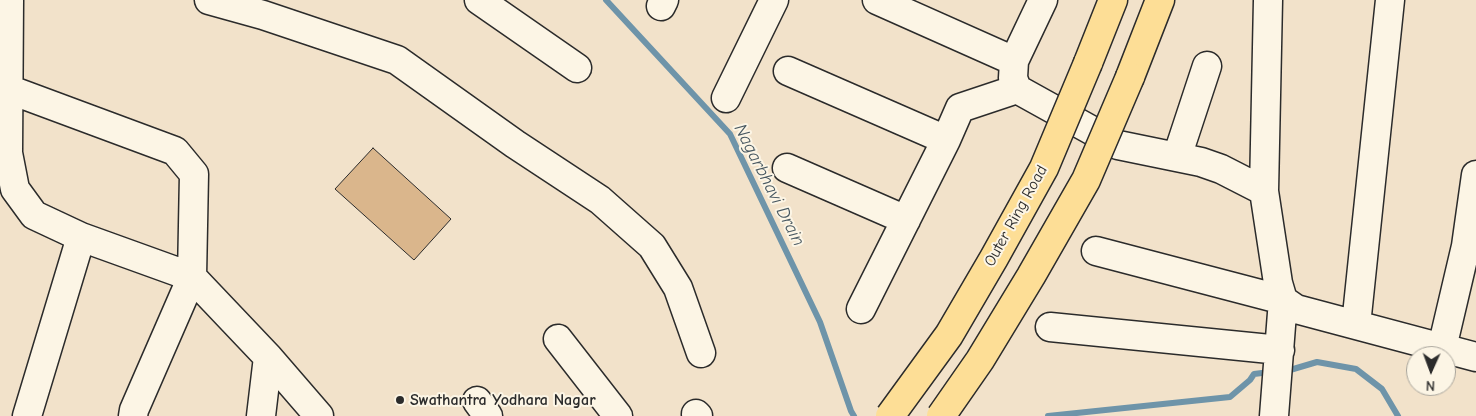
<!DOCTYPE html>
<style>
body{margin:0}
#map{position:relative;width:1476px;height:416px;overflow:hidden;background:#f2e2ca;font-family:"Comic Neue",sans-serif}
canvas{display:block}
.north{position:absolute;left:1406px;top:346px;width:50px;height:50px;box-sizing:border-box;background:#fcf5e5;border:1px solid #a8a49b;border-radius:50%;rotate:182deg;font-size:14px;font-weight:700;line-height:20px;text-align:center;color:#2b2b2b}
.north::after{content:'';display:block;margin:auto;width:18px;height:22px;background:#2b2b2b;clip-path:polygon(50% 0,100% 100%,50% 72%,0 100%)}
</style>
<div id="map">
<canvas width="1476" height="416"></canvas>
<div class="north">N</div>
</div>
<script>
const g = document.querySelector('canvas').getContext('2d');
g.lineJoin = 'round';
function shape(rows) {
  const path = new Path2D();
  for (const r of rows) {
    path.moveTo(r[0], r[1]);
    for (let i = 2; i < r.length; i += 2) path.lineTo(r[i], r[i + 1]);
  }
  return path;
}
function strokePath(path, color, width, dash) {
  g.strokeStyle = color;
  g.lineWidth = width;
  g.lineCap = dash ? 'butt' : 'round';
  g.setLineDash(dash || []);
  g.stroke(path);
}
function fill(path, color) {
  g.fillStyle = color;
  g.fill(path, 'evenodd');
}
function write(font, color, halo, rows, align = 'center') {
  g.font = font + ' "Comic Neue",sans-serif';
  g.lineWidth = 4;
  g.setLineDash([]);
  g.textBaseline = 'middle';
  g.strokeStyle = halo;
  g.fillStyle = color;
  for (const [text, x, y, turn = 0] of rows) {
    g.save();
    g.translate(x, y);
    g.rotate((+turn || 0) * Math.PI / 180);
    g.textAlign = isNaN(turn) ? turn : align;
    if (halo) g.strokeText(text, 0, 0);
    g.fillText(text, 0, 0);
    g.restore();
  }
}
const stream = shape([
 [606,0,730,134,820,322,851,411,854,416],
 [1283,371,1290,370,1317,362,1356,369,1382,389,1398,416],
 [1048,416,1230,397,1250,380,1254,374,1270,372]
]);
const building = shape([
 [373,148,451,219,414,260,335,189,373,148]
]);
const minor = shape([
 [9,0,8,153,15,189,34,215,81,237,192,277,268,357,319,416],
 [209,0,263,15,397,60,515,144,600,200,652,246,678,288,701,353],
 [479,0,577,68],
 [877,0,1014,61],
 [1043,0,1014,61,1013,78,1017,89,1118,145,1201,162,1221,169,1264,191],
 [1268,0,1264,191,1278,283,1283,300,1296,309,1476,357],
 [661,6,664,0],
 [788,71,946,140],
 [8,89,175,151,194,174,192,277,134,410,133,416],
 [726,98,774,0],
 [1177,157,1207,66],
 [787,168,906,220],
 [1096,251,1283,300,1274,416],
 [861,309,946,140,960,108,1017,89],
 [1356,325,1390,0],
 [1050,327,1280,350],
 [558,339,618,416],
 [1442,348,1466,246,1476,175],
 [477,401,488,416],
 [696,414,698,416],
 [27,416,81,237],
 [261,416,268,357]
]);
const highway = shape([
 [1088,63,1113,0],
 [1130,77,1160,0]
]);
const highwayBridge = shape([
 [890,416,949,335,994,258,1044,168,1088,63],
 [941,416,980,360,1031,276,1086,180,1130,77]
]);
const markers = [
 [400,400,5,"#2b2b2b"]
];
const streetNames = [
 ["Outer Ring Road",1016,216,-61]
];
const poiNames = [
 ["Swathantra Yodhara Nagar",410,400]
];
const waterNames = [
 ["Nagarbhavi Drain",769,185,63]
];
strokePath(stream, '#6e94a9', 6);
fill(building, '#dab68c');
strokePath(building, '#2b2b2b', 1);
strokePath(minor, '#2b2b2b', 31);
strokePath(highway, '#2b2b2b', 31);
strokePath(minor, '#fcf5e5', 28);
strokePath(highway, '#fdde96', 28);
strokePath(highwayBridge, '#2b2b2b', 31, []);
strokePath(highwayBridge, '#fdde96', 28);
for (const [x, y, r, color] of markers) {
  const dot = new Path2D();
  dot.arc(x, y, r, 0, 2 * Math.PI);
  g.fillStyle = color;
  g.fill(dot);
  strokePath(dot, '#fcf5e5', 2);
}
write('16px', '#2b2b2b', '#fcf5e5', streetNames);
write('bold 16px', '#2b2b2b', '#fcf5e5', poiNames, 'left');
write('italic 18px', '#475760', '#fcf5e5', waterNames);
</script>
